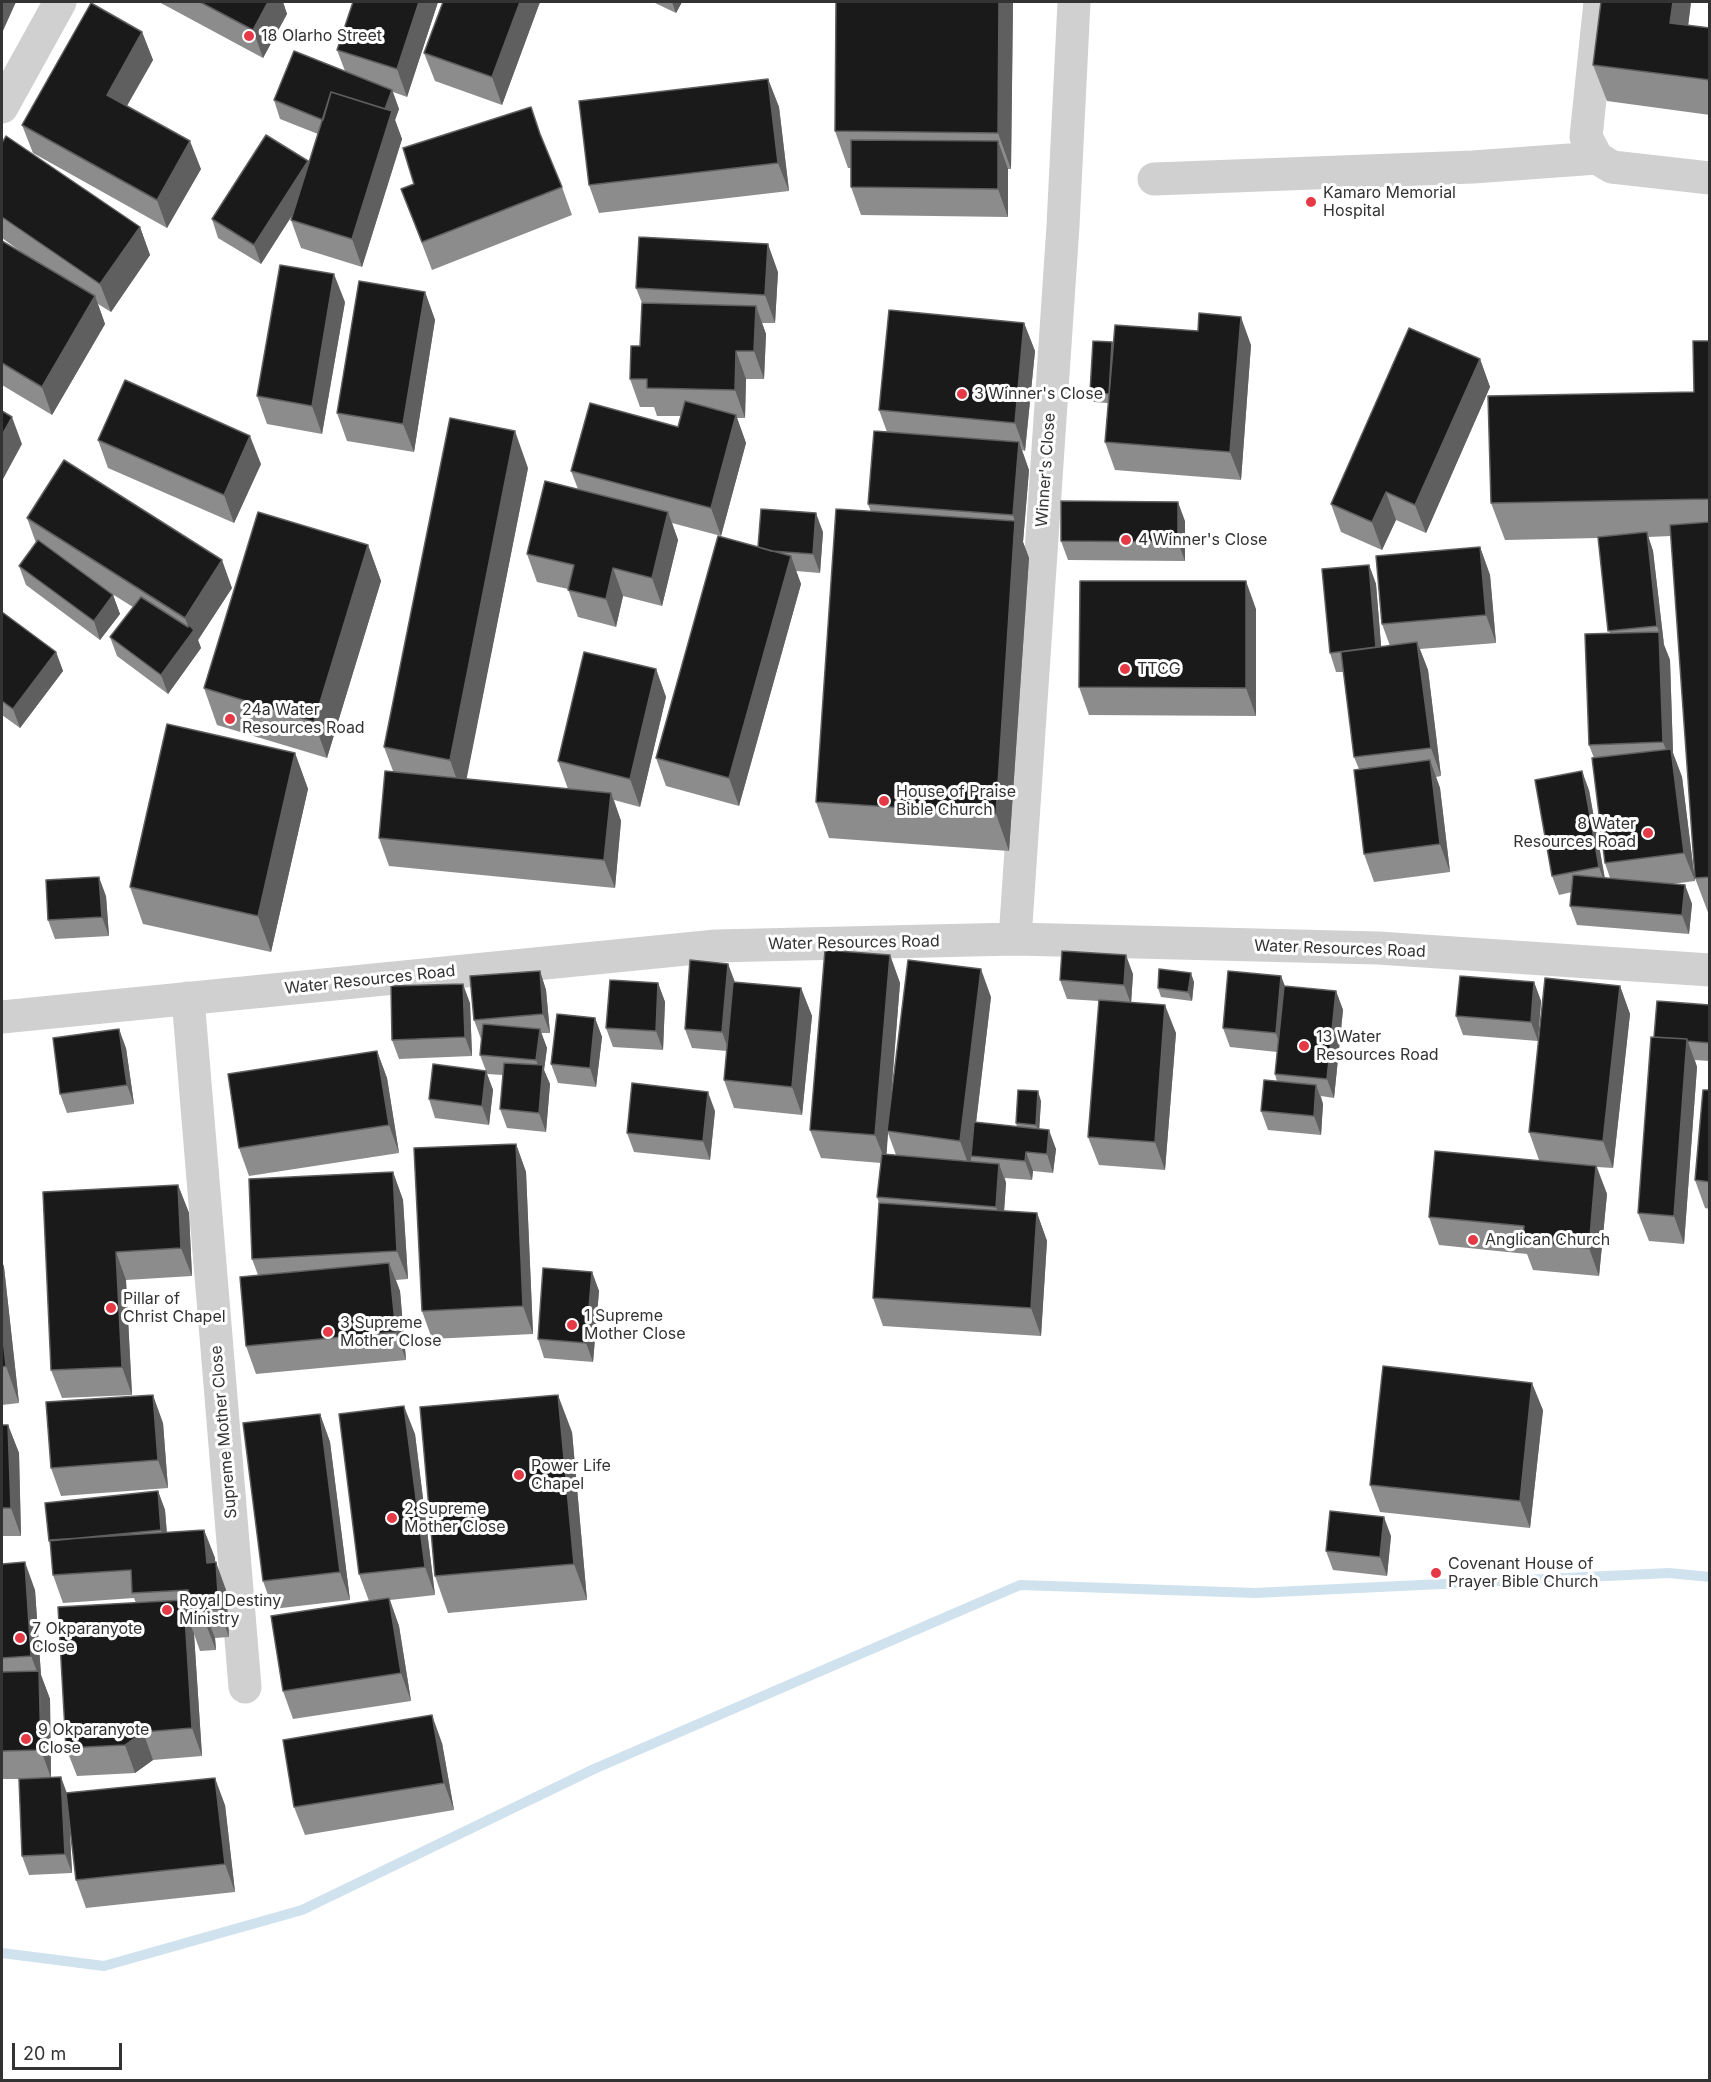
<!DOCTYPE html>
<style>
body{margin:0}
#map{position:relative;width:1711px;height:2082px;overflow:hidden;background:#fff;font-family:Inter,sans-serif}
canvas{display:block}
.frame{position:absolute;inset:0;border:3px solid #333;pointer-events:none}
.scale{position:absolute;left:12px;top:2043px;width:110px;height:27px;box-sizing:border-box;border:3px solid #333;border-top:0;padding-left:8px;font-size:18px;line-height:21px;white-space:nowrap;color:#333;-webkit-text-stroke:4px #fff;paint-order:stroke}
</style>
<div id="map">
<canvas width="1711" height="2082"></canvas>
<div class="frame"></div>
<div class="scale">20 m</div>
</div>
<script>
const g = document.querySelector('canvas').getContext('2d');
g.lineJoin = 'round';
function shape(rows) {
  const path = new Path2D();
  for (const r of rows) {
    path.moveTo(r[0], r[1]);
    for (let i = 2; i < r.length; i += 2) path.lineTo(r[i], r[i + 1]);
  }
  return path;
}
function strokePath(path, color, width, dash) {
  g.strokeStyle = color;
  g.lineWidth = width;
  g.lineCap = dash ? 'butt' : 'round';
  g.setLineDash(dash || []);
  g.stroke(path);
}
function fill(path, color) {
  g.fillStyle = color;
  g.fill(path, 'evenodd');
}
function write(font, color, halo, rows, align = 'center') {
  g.font = font + ' Inter,sans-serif';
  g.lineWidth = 6;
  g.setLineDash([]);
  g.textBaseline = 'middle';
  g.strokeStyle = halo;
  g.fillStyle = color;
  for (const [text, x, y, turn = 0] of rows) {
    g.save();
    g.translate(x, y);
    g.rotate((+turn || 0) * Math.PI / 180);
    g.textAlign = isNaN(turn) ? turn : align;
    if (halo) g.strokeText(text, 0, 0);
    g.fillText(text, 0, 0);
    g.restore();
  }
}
const stream = shape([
 [2,1953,104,1966,302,1910,594,1769,1020,1585,1255,1593,1669,1573,1710,1577]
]);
const minor = shape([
 [1600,2,1586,137,1597,158,1612,167,1710,178],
 [2,107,60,2],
 [1154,179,1473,167,1597,158],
 [1015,939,1063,226,1074,2],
 [188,998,245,1687],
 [2,1017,716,946,1015,939,1378,948,1710,970]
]);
const wall = shape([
 [159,2,283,2,287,14,263,58],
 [438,2,407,97,393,92,399,109,395,120,402,139,362,267,301,248,291,220,293,213,261,264,218,238,212,219,308,161,309,164,318,134,280,119,274,100,345,71,337,50],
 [443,2,540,2,502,105,435,81,424,53],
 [653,2,682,2,676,13],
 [1013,2,1011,169,1008,169,1008,217,861,215,851,187,851,168,848,168,835,131],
 [1601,2,1691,2,1688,25,1710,28,1710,115,1607,101,1593,65],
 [142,32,153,60,127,106,201,169,167,228,33,153,22,125],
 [768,79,779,107,789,191,599,213,589,185],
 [541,135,545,147,562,187,572,215,432,270,401,189],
 [2,143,140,227,150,255,111,312,98,304,105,324,52,415,2,385,2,241,31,259,2,238],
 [778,272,775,323,762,323,766,334,764,379,746,379,745,418,737,418,746,443,721,536,672,523,678,540,662,606,623,596,616,627,578,617,568,589,537,582,527,554,578,489,571,471,678,427,681,416,657,416,654,407,640,407,630,379,640,346,642,303,636,288],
 [425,292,435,320,414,452,347,441,337,413],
 [345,302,322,434,267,424,257,396],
 [1024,323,1035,351,1025,451,1022,450,1029,470,1023,542,1029,558,1009,851,829,838,816,802,871,512,868,504,887,432,879,410],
 [1710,341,1710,915,1709,915,1695,878,1671,536,1648,537,1653,551,1664,645,1670,660,1673,753,1682,777,1695,881,1672,884,1685,885,1692,904,1689,934,1577,925,1570,906,1572,892,1559,895,1552,876,1589,790,1605,878,1610,878,1605,863,1594,758,1589,745,1610,634,1598,538,1505,540,1491,503,1694,392],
 [1113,344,1251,345,1241,480,1115,470,1105,442,1108,403,1094,402,1090,392],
 [1480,359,1490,387,1426,533,1396,520,1382,550,1341,532,1331,504],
 [98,440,261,464,234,523,108,468],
 [528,468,466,779,568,789,558,761,656,669,666,697,640,807,614,800,621,821,615,888,389,866,379,838,393,771,384,747],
 [27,518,232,588,198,640,201,648,168,694,117,656,110,637,133,607,109,592,113,595,120,614,100,640,26,585,19,566,36,543],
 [1185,521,1185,561,1068,560,1061,541],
 [823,532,820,573,796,571,801,584,739,806,666,786,656,758,758,547],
 [368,545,381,581,327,758,217,725,204,688],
 [1480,547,1490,575,1496,643,1420,649,1428,670,1441,776,1436,777,1440,788,1450,872,1374,882,1364,854,1359,769,1354,757,1344,672,1336,672,1330,653,1369,565,1376,584,1381,647,1390,646,1382,624],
 [1256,609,1256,716,1089,715,1079,687],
 [2,612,56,652,63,671,20,728,2,715],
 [295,753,308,789,271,952,143,924,130,887],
 [106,896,109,936,55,939,48,920],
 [890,955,900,983,890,1112,991,997,976,1123,1017,1127,1016,1123,1041,1101,1039,1129,1056,1149,1053,1173,1033,1171,1032,1180,1005,1178,1006,1183,1004,1211,1037,1213,1047,1241,1041,1336,883,1326,873,1298,879,1203,877,1197,881,1163,821,1158,810,1130],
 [888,1133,896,1155,886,1154],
 [728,964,735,982,801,988,812,1016,802,1115,734,1108,724,1080,727,1051,692,1048,685,1029],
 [540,971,546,990,550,1033,541,1033,547,1048,544,1070,550,1084,546,1132,507,1128,500,1109,503,1075,487,1074,493,1090,489,1125,435,1118,429,1099,486,1071,480,1055,482,1039,481,1039,474,1020],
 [1133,974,1131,1003,1176,1033,1165,1170,1099,1165,1088,1137,1099,1001,1067,999,1060,980],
 [1281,976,1285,986,1336,991,1343,1010,1334,1098,1321,1096,1323,1104,1321,1135,1268,1130,1261,1111,1277,1082,1275,1074,1277,1052,1230,1047,1223,1028],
 [1194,982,1192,1001,1161,997,1158,988],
 [1534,982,1541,1001,1538,1041,1463,1035,1456,1016],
 [658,983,665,1002,663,1050,613,1047,606,1028],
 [1620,986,1630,1014,1613,1168,1597,1167,1607,1194,1599,1276,1533,1270,1527,1254,1439,1245,1429,1217,1539,1160,1529,1132],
 [470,1003,472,1056,399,1059,392,1040],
 [1710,1005,1710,1061,1695,1060,1697,1067,1684,1244,1649,1241,1638,1213,1654,1037],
 [595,1018,602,1037,596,1087,558,1083,551,1064],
 [126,1048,134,1104,67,1113,60,1094],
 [377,1051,387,1078,399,1153,249,1176,239,1148],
 [1710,1090,1710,1209,1705,1208,1695,1180],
 [715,1111,710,1160,634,1152,627,1133],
 [516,1144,526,1172,533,1334,432,1339,422,1311],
 [393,1172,403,1200,408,1279,396,1280,400,1291,406,1360,256,1374,246,1346,258,1275,252,1259],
 [178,1185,189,1213,192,1276,126,1280,132,1395,62,1398,51,1370,43,1192],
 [2,1261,4,1267,19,1403,2,1405],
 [592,1272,599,1291,593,1362,544,1358,538,1339],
 [1543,1410,1530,1528,1380,1512,1370,1485],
 [320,1414,330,1442,350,1600,273,1609,263,1581],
 [163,1423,168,1488,61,1496,51,1468],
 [2,1425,8,1425,19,1453,21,1536,2,1536],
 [572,1432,587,1600,448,1613,435,1576],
 [415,1434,435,1595,390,1600,399,1626,411,1701,293,1719,283,1691,369,1601,359,1574],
 [158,1491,165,1510,167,1533,204,1530,215,1558,215,1562,226,1590,229,1637,215,1638,216,1650,200,1651,194,1634,202,1756,153,1760,135,1773,77,1776,66,1748,136,1603,134,1598,63,1603,53,1575,51,1545,49,1541],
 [1391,1536,1387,1576,1333,1570,1326,1551],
 [2,1564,35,1590,41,1675,50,1699,51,1778,67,1793,225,1805,235,1892,86,1908,76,1880,69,1815,72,1873,29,1875,22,1856,35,1779,2,1779],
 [442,1743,454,1810,305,1835,294,1807]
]);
const shadedWall = shape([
 [2,2,16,2,2,33],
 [268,2,283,2,287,14,263,58,253,30],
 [419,2,438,2,407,97,397,69],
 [520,2,540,2,502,105,492,77],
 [672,2,682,2,676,13],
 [999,2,1013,2,1011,169,998,133],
 [1673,2,1691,2,1684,60,1670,23],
 [142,32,153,60,117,123,107,95],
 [768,79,779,107,789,191,778,163],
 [392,90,399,109,395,120,402,139,362,267,352,239,382,116],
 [190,141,201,169,167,228,157,200],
 [998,141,1008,169,1008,217,998,189],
 [308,161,315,180,261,264,254,245],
 [140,227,150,255,111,312,100,284],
 [768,244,778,272,775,323,765,295],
 [334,274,345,302,322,434,312,406],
 [425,292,435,320,414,452,403,424],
 [95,296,105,324,52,415,42,387],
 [756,306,766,334,764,379,754,351],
 [1241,317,1251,345,1241,480,1230,452],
 [1024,323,1035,351,1025,451,1015,423],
 [736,351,746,379,745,418,735,390],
 [1480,359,1490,387,1426,533,1415,505],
 [736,415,746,443,721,536,711,508],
 [12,417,22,444,2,481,2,435],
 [515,431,528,468,463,797,450,760],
 [250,436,261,464,234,523,224,495],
 [1019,442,1029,470,1023,542,1029,558,1009,851,996,814,1015,522,1013,515],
 [1386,492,1396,520,1382,550,1372,522],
 [1178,502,1185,521,1185,561,1178,542],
 [668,512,678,540,662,606,652,578],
 [816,513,823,532,820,573,813,554],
 [1647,532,1653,551,1664,645,1657,626],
 [368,545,381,581,327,758,314,722],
 [1480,547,1490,575,1496,643,1486,615],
 [791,556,801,584,739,806,729,778],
 [222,560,232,588,198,640,201,648,168,694,161,675,191,634,185,618],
 [1369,565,1376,584,1383,668,1376,649],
 [613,568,623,596,616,627,606,599],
 [1246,581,1256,609,1256,716,1246,688],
 [113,595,120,614,100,640,94,621],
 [1659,632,1670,660,1673,753,1682,777,1695,881,1684,853,1674,770,1663,742],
 [1417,642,1428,670,1441,776,1431,748],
 [56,652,63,671,20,728,13,709],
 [656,669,666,697,640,807,630,779],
 [295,753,308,789,271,952,258,916],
 [1430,760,1440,788,1450,872,1440,844],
 [1582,771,1589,790,1606,886,1599,867],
 [611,793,621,821,615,888,604,860],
 [99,877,106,896,109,936,102,917],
 [1685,885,1692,904,1689,934,1682,915],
 [890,955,900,983,888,1131,887,1131,888,1133,886,1163,875,1135],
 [1126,955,1133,974,1131,1004,1124,985],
 [728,964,735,983,729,1051,722,1032],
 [981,969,991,997,972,1156,971,1156,971,1158,970,1169,960,1141],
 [540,971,546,990,550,1033,543,1014],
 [1191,973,1194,982,1192,1001,1188,992],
 [1281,976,1288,995,1282,1052,1276,1033],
 [1534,982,1541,1001,1538,1041,1531,1022],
 [658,983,665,1002,663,1050,656,1031],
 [463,984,470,1003,472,1056,465,1037],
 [1620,986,1630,1014,1613,1168,1603,1141],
 [801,988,812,1016,802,1115,792,1087],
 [1336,991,1343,1010,1334,1098,1327,1079],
 [1165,1005,1176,1033,1165,1170,1155,1142],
 [595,1018,602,1037,596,1087,590,1068],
 [119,1029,126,1048,134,1104,127,1085],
 [540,1029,547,1048,544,1070,550,1084,546,1132,539,1113,542,1076,536,1060],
 [1687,1039,1697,1067,1684,1244,1674,1216],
 [377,1051,387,1078,399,1153,389,1125],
 [486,1071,493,1090,489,1125,482,1106],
 [1316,1085,1323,1104,1321,1135,1314,1116],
 [1038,1091,1041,1101,1039,1134,1036,1125],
 [708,1092,715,1111,710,1160,703,1141],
 [1049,1130,1056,1149,1053,1173,1047,1154],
 [516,1144,526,1172,533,1334,523,1306],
 [1026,1152,1033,1171,1032,1180,1025,1161],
 [999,1164,1006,1183,1003,1226,996,1207],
 [1596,1166,1607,1194,1599,1276,1589,1248],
 [393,1172,403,1200,408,1279,397,1251],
 [178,1185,189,1213,192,1276,181,1248],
 [1037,1213,1047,1241,1041,1336,1031,1308],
 [116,1252,126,1280,132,1395,122,1367],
 [2,1261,4,1267,19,1403,6,1366,2,1329],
 [389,1263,400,1291,406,1360,396,1332],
 [592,1272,599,1291,593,1362,586,1343],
 [1532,1383,1543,1410,1530,1528,1520,1501],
 [153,1395,163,1423,168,1488,158,1460],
 [558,1395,572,1432,587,1600,574,1564],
 [404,1406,415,1434,435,1595,425,1567],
 [320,1414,330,1442,350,1600,340,1572],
 [8,1425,19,1453,21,1536,11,1508],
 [158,1491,165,1510,168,1549,161,1530],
 [1384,1517,1391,1536,1387,1576,1380,1557],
 [204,1530,215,1558,217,1591,207,1563],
 [25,1562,35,1590,41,1675,50,1699,51,1778,41,1750,40,1679,31,1656],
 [216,1562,226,1590,229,1637,219,1609],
 [389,1598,399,1626,411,1701,401,1673],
 [184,1600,192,1623,190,1623,194,1634,202,1756,192,1728],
 [204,1610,215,1638,216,1650,205,1622],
 [432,1715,442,1743,454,1810,444,1783],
 [143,1732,153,1760,135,1773,125,1745],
 [61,1777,68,1796,72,1873,65,1854],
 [215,1778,225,1805,235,1892,225,1864]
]);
const building = shape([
 [200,2,268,2,253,30,200,2],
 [353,2,419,2,397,69,337,50,353,2],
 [443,2,520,2,492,77,424,53,443,2],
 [836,2,999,2,998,133,835,131,836,2],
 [1601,2,1673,2,1670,23,1710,28,1710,80,1593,65,1601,2],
 [91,3,142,32,107,95,190,141,157,200,22,125,91,3],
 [294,51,392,90,385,109,331,92,323,120,274,100,294,51],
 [768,79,778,163,589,185,579,101,768,79],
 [331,92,392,111,352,239,291,220,331,92],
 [531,107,540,134,562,187,422,242,401,189,414,184,403,148,531,107],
 [266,135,308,161,254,245,212,219,266,135],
 [6,136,140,227,100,284,2,217,2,143,6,136],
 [851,140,998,141,998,189,851,187,851,140],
 [639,237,768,244,765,295,636,288,639,237],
 [2,241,95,296,42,387,2,363,2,241],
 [280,265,334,274,312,406,257,396,280,265],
 [359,281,425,292,403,424,337,413,359,281],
 [642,303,756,306,754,351,736,351,735,390,647,388,647,379,630,379,631,346,640,346,642,303],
 [889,310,1024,323,1015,423,879,410,889,310],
 [1199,313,1241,317,1230,452,1105,442,1115,325,1198,331,1199,313],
 [1409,328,1480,359,1415,505,1386,492,1372,522,1331,504,1409,328],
 [1093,341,1112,342,1109,394,1090,392,1093,341],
 [1693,341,1710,341,1710,499,1491,503,1488,396,1694,392,1693,341],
 [125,380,250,436,224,495,98,440,125,380],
 [685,401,736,415,711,508,571,471,590,403,678,427,685,401],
 [2,411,12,417,2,435,2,411],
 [450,418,515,431,450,760,384,747,450,418],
 [874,431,1019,442,1013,515,868,504,874,431],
 [64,460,222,560,185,618,27,518,64,460],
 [545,481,668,512,652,578,613,568,606,599,568,590,574,565,527,554,545,481],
 [1061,501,1178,502,1178,542,1061,541,1061,501],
 [761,509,816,513,813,554,771,551,758,547,761,509],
 [836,509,1015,521,996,814,816,802,836,509],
 [258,512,368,545,314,722,204,688,258,512],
 [1710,522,1710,877,1695,878,1670,525,1710,522],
 [1647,532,1657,626,1608,631,1598,537,1647,532],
 [718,536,791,556,729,778,656,758,718,536],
 [38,540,113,595,94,621,19,566,38,540],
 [1480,547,1486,615,1382,624,1376,556,1480,547],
 [1369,565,1376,647,1330,653,1322,569,1369,565],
 [1080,581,1246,581,1246,688,1079,687,1080,581],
 [141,597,188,627,189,625,194,630,161,675,110,637,141,597],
 [2,612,56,652,13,709,2,701,2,612],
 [1659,632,1663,742,1589,745,1585,634,1659,632],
 [1417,642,1431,748,1354,757,1341,652,1417,642],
 [584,652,656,669,630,779,558,761,584,652],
 [167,724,295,753,258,916,130,887,167,724],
 [1671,749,1684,853,1605,863,1592,758,1671,749],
 [1430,760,1440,844,1364,854,1354,770,1430,760],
 [385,771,611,793,604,860,379,838,385,771],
 [1582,771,1599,867,1552,876,1535,780,1582,771],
 [1573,875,1685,885,1682,915,1570,906,1573,875],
 [99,877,102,917,48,920,46,880,99,877],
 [825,950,890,955,875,1135,810,1130,825,950],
 [1062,951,1126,955,1124,985,1060,980,1062,951],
 [690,960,728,964,722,1032,685,1029,690,960],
 [908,960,981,969,960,1141,887,1131,908,960],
 [1159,969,1191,973,1188,992,1158,988,1159,969],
 [540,971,543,1014,474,1020,470,976,540,971],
 [1228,971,1281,976,1276,1033,1223,1028,1228,971],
 [1460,976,1534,982,1531,1022,1456,1016,1460,976],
 [1545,978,1620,986,1603,1141,1529,1132,1545,978],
 [610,980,658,983,656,1031,606,1028,610,980],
 [733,982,801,988,792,1087,724,1080,733,982],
 [463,984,465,1037,392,1040,391,986,463,984],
 [1284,986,1336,991,1327,1079,1275,1074,1284,986],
 [1099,1000,1165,1005,1155,1142,1088,1137,1099,1000],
 [1657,1001,1710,1005,1710,1043,1687,1041,1687,1039,1654,1037,1657,1001],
 [557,1014,595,1018,590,1068,551,1064,557,1014],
 [483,1024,540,1029,536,1060,480,1055,483,1024],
 [119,1029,127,1085,60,1094,53,1038,119,1029],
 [1651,1037,1687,1039,1674,1216,1638,1213,1651,1037],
 [377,1051,389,1125,239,1148,228,1074,377,1051],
 [504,1063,543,1065,539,1113,500,1109,504,1063],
 [433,1064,486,1071,482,1106,429,1099,433,1064],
 [1264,1080,1316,1085,1314,1116,1261,1111,1264,1080],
 [632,1083,708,1092,703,1141,627,1133,632,1083],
 [1018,1090,1038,1091,1036,1125,1016,1123,1018,1090],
 [1703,1090,1710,1090,1710,1182,1695,1180,1703,1090],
 [974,1122,1049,1130,1047,1154,1026,1152,1025,1161,971,1156,974,1122],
 [516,1144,523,1306,422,1311,414,1148,516,1144],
 [1435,1151,1596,1166,1589,1248,1523,1242,1524,1226,1429,1217,1435,1151],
 [882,1154,999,1164,996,1207,877,1197,882,1154],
 [393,1172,397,1251,252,1259,249,1179,393,1172],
 [178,1185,181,1248,116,1252,122,1367,51,1370,43,1192,178,1185],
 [879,1203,1037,1213,1031,1308,873,1298,879,1203],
 [389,1263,396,1332,246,1346,240,1277,389,1263],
 [543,1268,592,1272,586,1343,538,1339,543,1268],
 [2,1329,6,1366,2,1367,2,1329],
 [1383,1366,1532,1383,1520,1501,1370,1485,1383,1366],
 [153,1395,158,1460,51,1468,46,1402,153,1395],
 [558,1395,574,1564,435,1576,420,1407,558,1395],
 [404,1406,425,1567,359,1574,339,1414,404,1406],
 [320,1414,340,1572,263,1581,243,1423,320,1414],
 [2,1425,8,1425,11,1508,2,1508,2,1425],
 [158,1491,161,1530,49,1541,45,1503,158,1491],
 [1330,1511,1384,1517,1380,1557,1326,1551,1330,1511],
 [204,1530,207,1563,216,1562,219,1609,204,1610,205,1622,190,1623,188,1590,132,1593,131,1570,53,1575,50,1540,204,1530],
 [25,1562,31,1656,2,1658,2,1564,25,1562],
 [389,1598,401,1673,283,1691,271,1616,389,1598],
 [184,1600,192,1728,143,1732,125,1745,66,1748,58,1607,184,1600],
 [39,1671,41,1750,2,1751,2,1672,39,1671],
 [432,1715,444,1783,294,1807,283,1740,432,1715],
 [61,1777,65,1854,22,1856,19,1779,61,1777],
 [215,1778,225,1864,76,1880,66,1793,215,1778]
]);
const markers = [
 [249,36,6,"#e63946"],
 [1311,202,6,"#e63946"],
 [962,394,6,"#e63946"],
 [1126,540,6,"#e63946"],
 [1125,669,6,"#e63946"],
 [230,719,6,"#e63946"],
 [884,801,6,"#e63946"],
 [1648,833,6,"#e63946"],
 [1304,1046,6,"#e63946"],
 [1473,1240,6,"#e63946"],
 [111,1308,6,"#e63946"],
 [572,1325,6,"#e63946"],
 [328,1332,6,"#e63946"],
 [519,1475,6,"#e63946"],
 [392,1518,6,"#e63946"],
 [1436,1573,6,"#e63946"],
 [167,1610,6,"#e63946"],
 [20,1638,6,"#e63946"],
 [26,1739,6,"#e63946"]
];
const poiNames = [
 ["18 Olarho Street",261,36],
 ["Kamaro Memorial",1323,193],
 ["Hospital",1323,211],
 ["3 Winner's Close",974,394],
 ["4 Winner's Close",1138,540],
 ["TTCG",1137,669],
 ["24a Water",242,710],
 ["Resources Road",242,728],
 ["House of Praise",896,792],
 ["Bible Church",896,810],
 ["8 Water",1636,824,"right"],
 ["Resources Road",1636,842,"right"],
 ["13 Water",1316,1037],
 ["Resources Road",1316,1055],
 ["Anglican Church",1485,1240],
 ["Pillar of",123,1299],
 ["Christ Chapel",123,1317],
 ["1 Supreme",584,1316],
 ["Mother Close",584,1334],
 ["3 Supreme",340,1323],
 ["Mother Close",340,1341],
 ["Power Life",531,1466],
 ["Chapel",531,1484],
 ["2 Supreme",404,1509],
 ["Mother Close",404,1527],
 ["Covenant House of",1448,1564],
 ["Prayer Bible Church",1448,1582],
 ["Royal Destiny",179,1601],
 ["Ministry",179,1619],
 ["7 Okparanyote",32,1629],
 ["Close",32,1647],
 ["9 Okparanyote",38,1730],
 ["Close",38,1748]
];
const streetNames = [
 ["Winner's Close",1046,470,-86],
 ["Water Resources Road",854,943,-1],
 ["Water Resources Road",1340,949,2],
 ["Water Resources Road",370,980,-6],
 ["Supreme Mother Close",224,1432,-95]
];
strokePath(stream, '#cfe2ee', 10);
strokePath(minor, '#d0d0d0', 33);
fill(wall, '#8c8c8c');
fill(shadedWall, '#5f5f5f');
fill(building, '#1a1a1a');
strokePath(building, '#5f5f5f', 1.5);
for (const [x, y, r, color] of markers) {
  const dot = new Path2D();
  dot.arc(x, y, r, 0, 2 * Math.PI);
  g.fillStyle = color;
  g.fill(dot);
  strokePath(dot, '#fff', 2);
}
write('16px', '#333', '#fff', poiNames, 'left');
write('16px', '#333', '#fff', streetNames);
</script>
